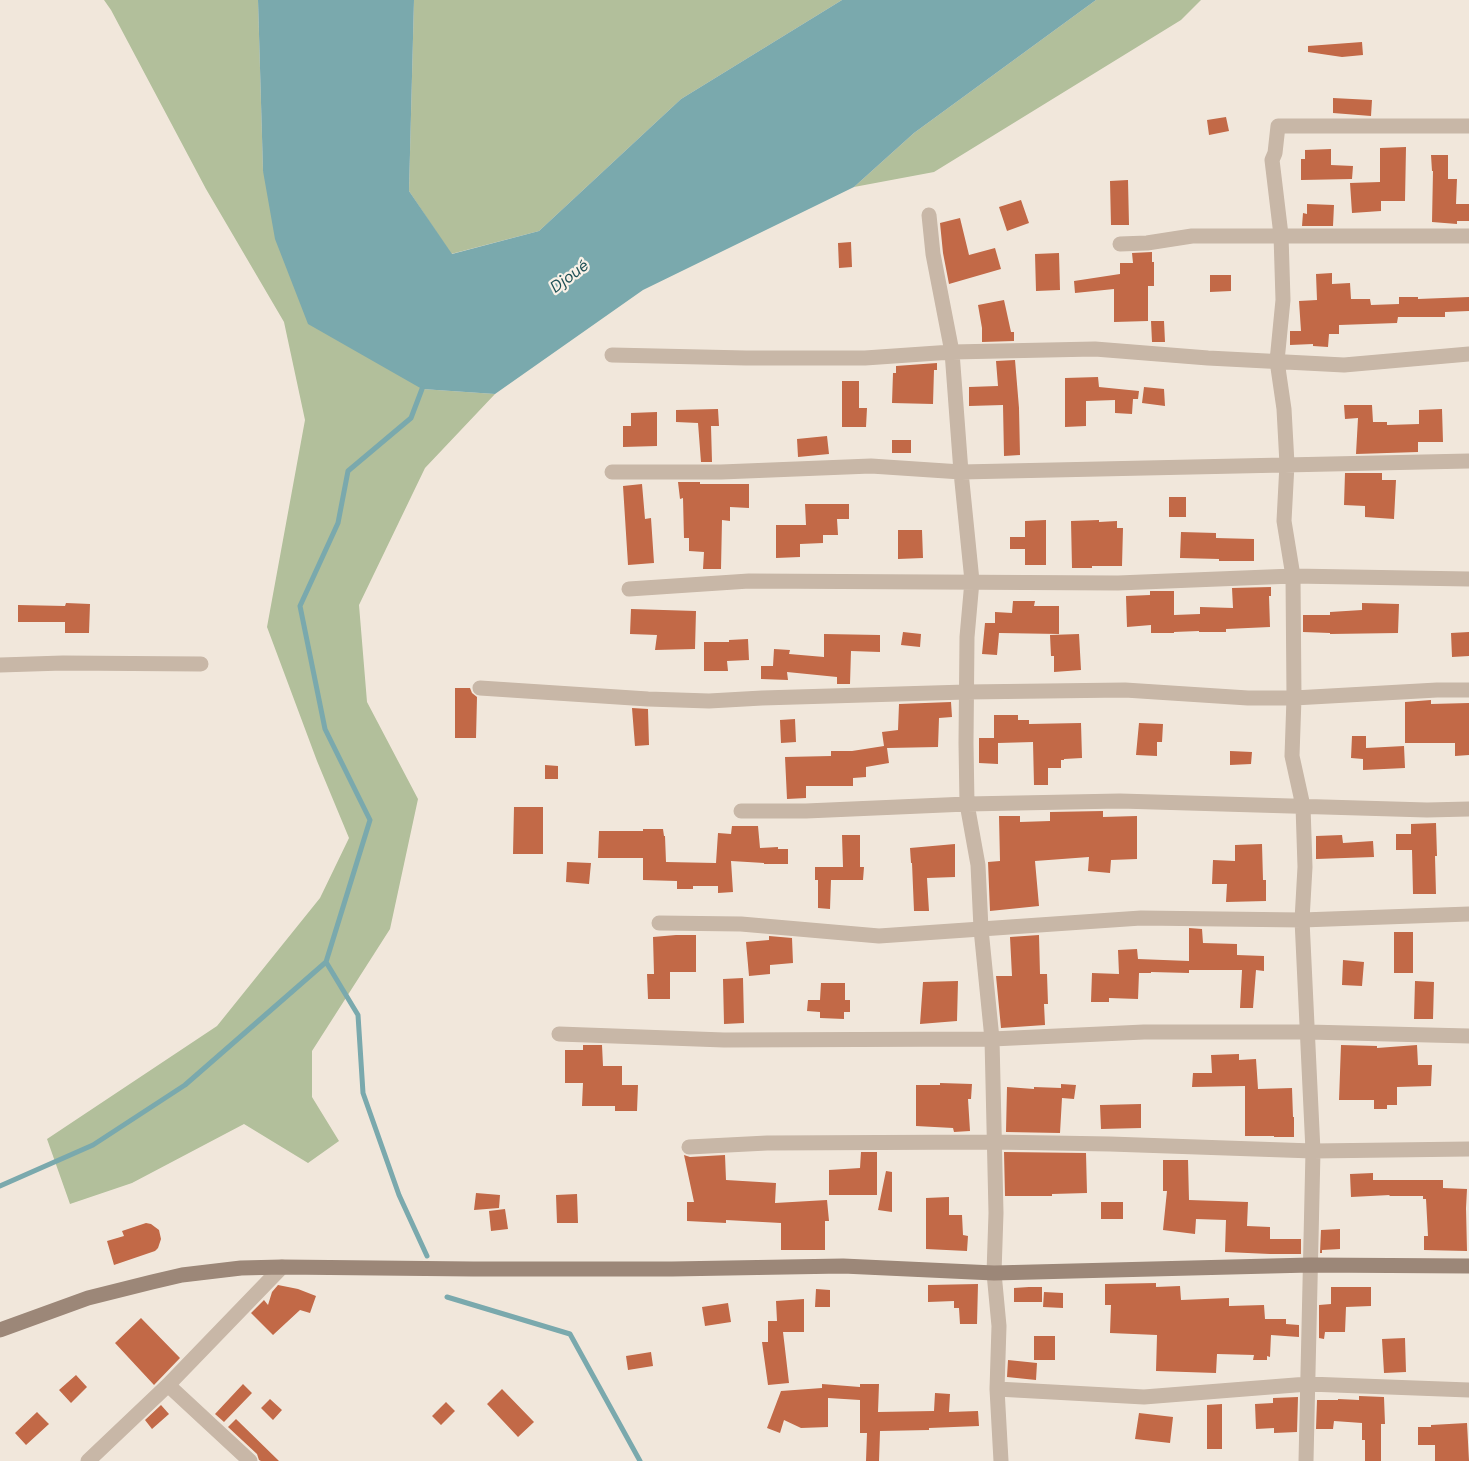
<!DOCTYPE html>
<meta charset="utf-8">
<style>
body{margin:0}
canvas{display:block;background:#f1e7db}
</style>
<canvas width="1469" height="1461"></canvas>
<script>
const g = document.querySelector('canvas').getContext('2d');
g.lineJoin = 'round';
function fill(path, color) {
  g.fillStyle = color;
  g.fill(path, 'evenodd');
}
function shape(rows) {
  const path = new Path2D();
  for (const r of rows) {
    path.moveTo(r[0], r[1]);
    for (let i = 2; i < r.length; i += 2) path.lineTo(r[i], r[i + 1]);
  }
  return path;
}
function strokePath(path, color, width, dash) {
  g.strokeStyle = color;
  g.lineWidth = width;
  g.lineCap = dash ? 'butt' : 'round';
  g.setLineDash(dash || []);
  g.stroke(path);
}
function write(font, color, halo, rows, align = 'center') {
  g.font = font + ' "DM Sans",sans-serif';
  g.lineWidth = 4.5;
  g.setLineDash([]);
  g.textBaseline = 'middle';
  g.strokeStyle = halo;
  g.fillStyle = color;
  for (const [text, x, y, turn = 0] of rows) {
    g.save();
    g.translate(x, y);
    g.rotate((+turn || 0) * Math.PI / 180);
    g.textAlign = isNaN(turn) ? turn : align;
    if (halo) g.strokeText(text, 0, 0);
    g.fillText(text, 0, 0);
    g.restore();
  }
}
const green = shape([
 [104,0,258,0,263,171,422,389,495,394,425,468,359,605,367,702,418,799,390,929,312,1051,312,1097,339,1141,308,1163,244,1124,132,1183,70,1204,47,1139,217,1026,320,898,349,838,317,761,267,627,305,420,284,322,206,189,111,10],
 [414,0,842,0,681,99,539,231,451,254,409,191],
 [1096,0,1201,0,1181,20,934,172,854,187,914,133]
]);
const water = shape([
 [258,0,414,0,409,191,452,254,539,231,681,99,842,0,1096,0,914,133,854,187,643,290,495,394,422,389,308,324,275,239,263,171]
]);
const stream = shape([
 [326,962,358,1015,363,1093,399,1195,427,1256],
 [0,1186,93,1145,185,1085,326,962,370,820,325,729,300,606,338,523,348,471,411,418,422,389],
 [447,1297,570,1334,640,1461]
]);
const building = shape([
 [1362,42,1363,55,1342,57,1308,52,1308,46],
 [1333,98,1372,100,1371,116,1333,113],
 [1226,117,1229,131,1209,135,1207,120],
 [1406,147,1405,201,1381,201,1381,211,1352,213,1350,183,1380,182,1380,148],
 [1331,149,1331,165,1353,166,1352,179,1301,180,1301,159,1305,159,1305,150],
 [1431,155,1448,155,1448,179,1457,179,1456,204,1469,204,1469,221,1457,221,1457,224,1432,222,1433,171,1432,171],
 [1128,180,1129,225,1111,225,1110,181],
 [1021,200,1029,223,1007,231,999,207],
 [1307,204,1334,205,1333,226,1302,226,1303,213,1307,214],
 [960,218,969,255,995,248,1001,269,949,284,943,253,940,223],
 [851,242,852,267,839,268,838,243],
 [1152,252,1152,262,1154,262,1154,286,1148,286,1148,321,1114,322,1114,289,1075,293,1074,281,1120,274,1120,263,1133,263,1132,253],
 [1059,253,1060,290,1036,291,1035,254],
 [1332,273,1332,284,1350,283,1351,299,1370,299,1371,305,1399,304,1399,297,1418,297,1418,299,1469,297,1469,311,1445,312,1445,317,1398,317,1397,323,1339,325,1339,334,1329,334,1328,347,1313,346,1313,344,1290,345,1290,331,1301,331,1299,301,1317,300,1316,274],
 [1210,275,1231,275,1231,291,1210,292],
 [1004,300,1011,332,1014,332,1014,341,982,342,982,328,978,305],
 [1151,321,1164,321,1165,342,1152,342],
 [1015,360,1019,408,1020,455,1004,456,1003,405,969,406,969,387,998,386,996,361],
 [937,363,937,370,934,370,933,404,892,403,893,373,896,373,896,366],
 [1098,377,1099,387,1139,391,1138,399,1133,399,1132,414,1115,413,1115,400,1086,401,1086,426,1065,427,1065,378],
 [842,381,859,381,859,408,867,408,866,427,842,427],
 [1144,387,1164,389,1165,406,1142,403],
 [1344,405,1372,405,1373,422,1387,422,1387,425,1419,424,1419,410,1442,409,1443,442,1418,442,1418,452,1356,454,1358,418,1345,419],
 [718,409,719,426,711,426,712,462,701,462,698,423,676,422,676,410],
 [657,412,657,446,623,447,623,426,631,426,631,413],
 [827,436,829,454,798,457,797,439],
 [892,440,911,440,911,453,892,453],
 [1345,473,1382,473,1382,480,1396,480,1394,519,1365,517,1365,506,1344,505],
 [678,482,700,482,700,484,749,484,749,508,730,507,730,521,722,520,721,569,703,569,704,552,689,551,689,538,684,538,683,498,680,499],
 [642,484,645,519,651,518,654,563,628,565,623,486],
 [1169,497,1186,497,1186,517,1169,517],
 [805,504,849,504,849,519,837,519,838,535,823,535,823,543,800,544,800,557,776,558,776,525,806,525],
 [1046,520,1046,565,1025,565,1025,549,1010,549,1010,537,1025,537,1025,521],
 [1099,520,1099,522,1117,521,1117,528,1123,528,1122,566,1092,566,1092,568,1072,568,1071,521],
 [898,530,922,530,923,558,898,559],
 [1181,532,1216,533,1216,538,1254,539,1254,561,1219,561,1219,559,1180,558],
 [1271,587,1271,596,1269,596,1270,627,1226,629,1226,632,1199,632,1199,631,1174,632,1174,633,1151,633,1151,625,1127,627,1126,596,1150,595,1150,591,1174,591,1174,615,1200,614,1200,607,1233,608,1232,588],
 [1013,601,1035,601,1034,606,1059,606,1059,634,999,633,997,655,982,654,985,623,995,623,995,612,1012,613],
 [66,603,90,604,89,633,65,633,65,622,18,622,18,605,65,606],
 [1362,603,1399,604,1398,633,1330,634,1330,633,1303,632,1303,615,1330,615,1330,612,1362,610],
 [631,609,696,611,695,649,655,650,657,635,630,634],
 [903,632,921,634,920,647,901,645],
 [1469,632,1469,656,1452,657,1451,633],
 [824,634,880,635,880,652,851,651,850,684,837,684,837,677,787,672,788,680,761,679,761,666,773,666,774,649,790,650,789,654,824,657],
 [1079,634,1081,670,1054,672,1054,656,1051,656,1050,635],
 [748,639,749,660,727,661,728,671,704,671,704,642,729,642,729,640],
 [455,688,470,688,472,693,477,697,476,738,455,738],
 [1431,700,1431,704,1469,703,1469,755,1455,756,1455,743,1405,743,1405,702],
 [951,702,952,717,939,718,938,747,887,748,889,763,866,767,866,777,853,778,853,786,806,786,806,798,787,799,785,757,831,756,831,751,852,751,884,746,882,732,898,730,899,704],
 [632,708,648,709,649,745,635,746],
 [994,715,1018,715,1018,720,1029,720,1029,724,1081,723,1082,758,1064,759,1064,760,1061,760,1061,768,1048,768,1048,785,1034,785,1033,742,998,743,998,764,979,763,979,738,994,738],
 [795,719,796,742,781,743,780,720],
 [1139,723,1163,724,1162,742,1157,742,1157,756,1136,755],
 [1352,736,1366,736,1366,748,1404,746,1405,768,1363,770,1363,759,1351,758],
 [1230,751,1252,752,1251,764,1230,765],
 [545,765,558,766,558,779,545,779],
 [514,807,543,807,543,854,513,854],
 [1103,811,1103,817,1137,816,1137,859,1111,860,1110,873,1088,871,1089,857,1035,861,1039,906,990,911,988,862,1000,861,999,816,1020,816,1020,822,1050,821,1050,812],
 [1436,823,1437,856,1435,856,1436,894,1413,894,1412,850,1396,850,1396,834,1411,834,1411,824],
 [732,826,758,826,760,848,778,847,778,849,788,849,788,864,764,864,764,863,731,861,733,892,718,893,718,886,693,886,693,889,677,889,677,881,643,880,643,858,598,858,599,831,643,831,643,829,663,829,664,836,665,836,666,862,716,863,718,833,731,834],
 [842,835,860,835,860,867,864,867,863,880,831,880,830,909,818,908,818,880,815,880,815,867,843,867],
 [1342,835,1343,843,1373,841,1374,857,1316,859,1316,836],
 [955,844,955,877,927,878,929,911,914,911,912,863,911,863,910,848],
 [1262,844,1263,880,1266,880,1266,901,1226,902,1227,884,1212,884,1213,860,1235,861,1235,845],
 [567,862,591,863,589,884,566,882],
 [1189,928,1202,929,1203,943,1237,944,1237,955,1264,956,1264,971,1256,970,1253,1008,1240,1008,1242,970,1189,970,1189,973,1151,972,1151,973,1139,973,1138,999,1109,998,1109,1002,1091,1002,1092,973,1119,974,1118,950,1137,949,1138,959,1189,961],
 [1394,932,1413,932,1413,973,1394,973],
 [676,935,696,935,696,972,670,972,670,999,648,999,647,974,654,974,653,937],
 [1039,935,1040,974,1047,974,1048,1004,1044,1004,1045,1025,1001,1028,996,976,1012,976,1010,937],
 [769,936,792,938,793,963,770,965,770,974,749,976,746,942,769,940],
 [1343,960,1364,962,1362,986,1342,985],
 [743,978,744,1023,724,1024,723,979],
 [958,981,957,1021,920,1024,923,982],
 [1415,981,1434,982,1433,1019,1414,1019],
 [821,983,845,983,845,1000,850,1000,850,1012,844,1012,844,1019,820,1018,820,1012,807,1011,808,1000,820,1000],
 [583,1045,602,1045,603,1066,622,1066,622,1085,638,1085,637,1111,615,1111,615,1106,582,1106,583,1083,565,1083,565,1050,583,1050],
 [1341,1045,1377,1046,1377,1048,1417,1045,1418,1065,1432,1065,1431,1086,1397,1087,1397,1105,1387,1105,1387,1109,1374,1109,1374,1100,1339,1100],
 [1239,1054,1239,1060,1256,1059,1258,1089,1292,1088,1293,1117,1294,1117,1294,1137,1274,1137,1274,1136,1245,1136,1245,1086,1192,1087,1193,1073,1212,1073,1211,1055],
 [940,1083,972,1084,971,1099,968,1099,970,1131,954,1132,953,1128,916,1126,916,1085,940,1085],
 [1061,1084,1076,1085,1074,1099,1062,1098,1060,1133,1006,1132,1007,1087,1034,1089,1034,1087,1061,1088],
 [1141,1104,1141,1128,1101,1129,1100,1105],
 [861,1152,877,1152,877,1195,829,1195,829,1170,860,1168],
 [1004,1152,1086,1153,1087,1193,1052,1194,1052,1196,1005,1196],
 [684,1155,690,1157,725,1155,726,1180,776,1183,775,1203,827,1200,829,1221,825,1221,825,1250,781,1250,781,1223,726,1220,726,1223,687,1221,687,1202,694,1202],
 [1163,1160,1188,1160,1189,1200,1248,1202,1247,1226,1270,1227,1270,1239,1301,1239,1301,1254,1270,1254,1225,1252,1226,1220,1196,1219,1195,1234,1163,1230,1167,1191,1163,1191],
 [886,1171,892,1172,892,1212,878,1210],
 [1373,1173,1373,1180,1443,1180,1443,1188,1467,1189,1466,1208,1467,1251,1424,1250,1424,1236,1428,1236,1426,1199,1423,1199,1423,1196,1389,1196,1390,1195,1351,1197,1350,1174],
 [476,1193,500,1195,499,1208,474,1210],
 [577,1194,578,1223,557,1223,556,1195],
 [949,1197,949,1215,962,1215,963,1235,968,1236,967,1251,926,1249,926,1198],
 [1101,1202,1123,1202,1123,1219,1101,1219],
 [505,1209,508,1229,491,1231,489,1211],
 [146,1223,151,1224,159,1230,161,1239,158,1248,155,1251,114,1265,107,1241,124,1236,122,1231],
 [1340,1229,1340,1249,1322,1250,1322,1253,1320,1253,1321,1230],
 [1156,1283,1156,1287,1180,1286,1181,1300,1229,1298,1229,1306,1264,1305,1265,1319,1286,1319,1286,1324,1299,1325,1299,1337,1271,1335,1270,1357,1267,1356,1267,1360,1253,1360,1254,1355,1217,1354,1216,1373,1156,1371,1157,1335,1110,1333,1111,1305,1105,1305,1105,1284],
 [978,1284,977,1324,960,1324,959,1308,954,1308,954,1301,928,1302,928,1285],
 [278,1285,298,1289,316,1296,310,1313,300,1310,273,1335,251,1313,264,1300,268,1305,272,1292],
 [1029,1287,1042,1287,1042,1302,1014,1302,1014,1288],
 [1331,1287,1371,1287,1371,1306,1346,1307,1345,1332,1325,1332,1324,1339,1319,1338,1319,1305,1331,1304],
 [816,1289,830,1290,830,1307,815,1307],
 [1044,1292,1063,1293,1063,1308,1043,1307],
 [804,1299,804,1332,783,1332,789,1383,768,1385,762,1342,768,1342,768,1321,777,1321,776,1301],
 [728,1303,731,1322,705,1326,702,1307],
 [141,1318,180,1358,154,1385,115,1343],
 [1034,1336,1055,1336,1055,1360,1034,1360],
 [1405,1338,1406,1372,1384,1373,1382,1339],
 [651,1352,653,1366,628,1370,626,1356],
 [1008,1360,1037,1363,1036,1380,1007,1377],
 [76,1375,87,1387,71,1403,59,1390],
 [243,1384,252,1393,224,1422,215,1414],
 [822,1384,860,1387,860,1384,879,1384,878,1412,934,1411,935,1393,950,1394,949,1412,978,1411,979,1426,929,1428,929,1430,880,1431,879,1461,866,1461,867,1433,860,1433,860,1400,828,1398,828,1427,801,1428,784,1420,780,1433,767,1428,781,1391,822,1388],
 [502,1389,534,1422,518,1437,487,1404],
 [1359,1396,1384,1397,1385,1424,1381,1424,1381,1461,1365,1461,1365,1440,1362,1440,1362,1423,1334,1421,1333,1429,1316,1429,1317,1400,1338,1400,1338,1399,1359,1400],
 [1298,1397,1297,1432,1274,1433,1274,1428,1256,1429,1255,1404,1273,1403,1273,1398],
 [270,1399,282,1410,273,1420,261,1408],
 [446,1402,455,1411,441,1425,432,1416],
 [1222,1404,1222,1449,1207,1449,1207,1405],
 [161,1405,169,1414,152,1429,145,1420],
 [37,1412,49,1424,26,1445,15,1433],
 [1139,1413,1173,1417,1170,1443,1135,1439],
 [236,1419,279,1461,261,1461,259,1460,257,1454,228,1427],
 [1467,1423,1469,1461,1435,1461,1435,1445,1418,1445,1418,1427,1431,1427,1431,1425]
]);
const street = shape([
 [929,215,933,254,952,352,961,472,972,581,967,637,966,743,967,804,978,865,981,929,992,1039,996,1213,994,1273,999,1326,997,1389,1001,1461],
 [1120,244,1147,243,1192,236,1469,236],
 [612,355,746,358,865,358,952,352,1095,349,1208,358,1344,365,1469,354],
 [612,472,721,472,871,466,961,472,1469,461],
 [629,589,749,581,1118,583,1293,576,1469,579],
 [0,665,63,663,201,664],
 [480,688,648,699,709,701,762,698,966,692,1125,690,1248,698,1294,698,1437,690,1469,690],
 [741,811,806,811,967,804,1120,801,1427,810,1469,809],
 [659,923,741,924,879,936,1141,918,1302,920,1469,914],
 [559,1034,724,1040,992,1039,1144,1032,1308,1032,1469,1036],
 [689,1147,767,1143,993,1142,1110,1144,1313,1151,1469,1149],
 [168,1385,250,1461],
 [997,1389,1144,1397,1308,1384,1469,1390],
 [88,1461,168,1385,282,1267],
 [1306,1461,1313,1151,1302,920,1305,867,1303,806,1292,756,1294,698,1293,576,1284,521,1287,464,1284,409,1277,361,1283,300,1281,235,1272,160,1275,153,1278,126,1469,126]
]);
const secondary = shape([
 [0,1330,88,1298,152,1282,182,1275,241,1268,282,1267,473,1269,672,1269,843,1266,994,1273,1310,1265,1469,1266]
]);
const waterNames = [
 ["Djoué",570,277,-37]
];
fill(green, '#b2bf9b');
fill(water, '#7aa9ad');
strokePath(stream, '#7aa9ad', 5);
fill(building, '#c26947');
strokePath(street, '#c8b7a7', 15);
strokePath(secondary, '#9c8778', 15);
write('italic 16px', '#1e5055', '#f9f1e7', waterNames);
</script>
